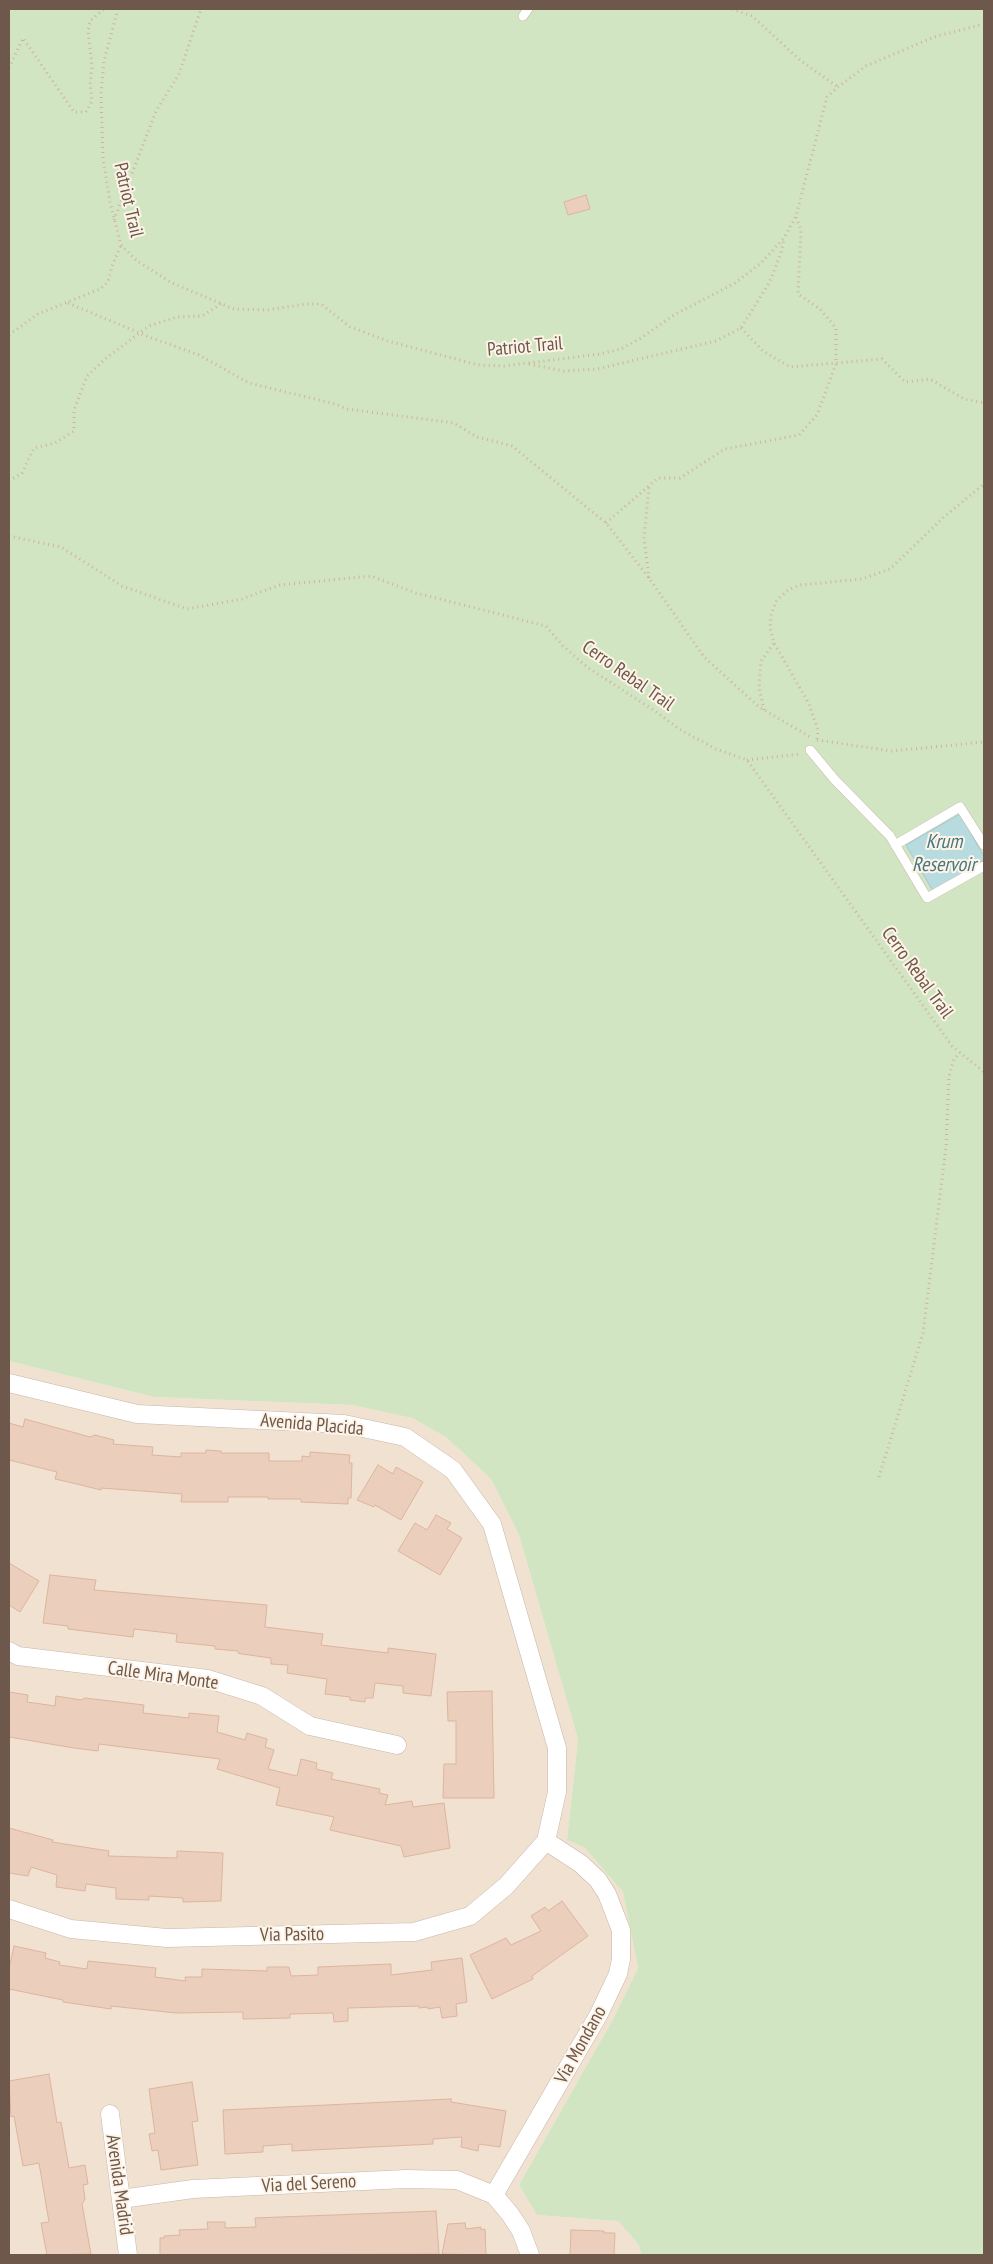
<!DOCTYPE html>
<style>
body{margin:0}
#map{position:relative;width:993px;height:2264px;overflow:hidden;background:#f9f0e1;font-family:"PT Sans Narrow",sans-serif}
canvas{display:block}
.frame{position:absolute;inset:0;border:10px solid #6e574b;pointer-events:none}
</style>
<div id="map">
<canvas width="993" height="2264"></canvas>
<div class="frame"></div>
</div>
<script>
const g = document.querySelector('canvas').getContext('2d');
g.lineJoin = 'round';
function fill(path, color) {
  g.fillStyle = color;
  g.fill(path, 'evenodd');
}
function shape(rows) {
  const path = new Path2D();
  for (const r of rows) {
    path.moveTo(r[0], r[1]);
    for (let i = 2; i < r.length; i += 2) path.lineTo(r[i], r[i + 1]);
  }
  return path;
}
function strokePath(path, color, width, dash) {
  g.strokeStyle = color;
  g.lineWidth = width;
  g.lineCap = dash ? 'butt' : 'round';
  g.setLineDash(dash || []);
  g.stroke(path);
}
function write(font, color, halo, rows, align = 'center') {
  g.font = font + ' "PT Sans Narrow",sans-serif';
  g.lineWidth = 4;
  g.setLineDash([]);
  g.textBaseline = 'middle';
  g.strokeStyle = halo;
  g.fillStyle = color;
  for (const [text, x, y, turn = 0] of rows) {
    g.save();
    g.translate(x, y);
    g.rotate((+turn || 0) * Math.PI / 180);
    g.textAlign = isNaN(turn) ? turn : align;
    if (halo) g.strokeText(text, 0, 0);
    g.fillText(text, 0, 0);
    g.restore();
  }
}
const residential = shape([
 [9,1361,154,1397,352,1405,412,1418,446,1437,491,1479,519,1535,578,1739,567,1840,585,1848,623,1892,638,1968,612,2021,519,2185,537,2215,618,2221,639,2245,641,2255,9,2255]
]);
const green = shape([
 [9,9,984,9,984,2255,641,2255,639,2245,618,2221,537,2215,519,2185,612,2021,638,1968,623,1892,585,1848,567,1840,578,1739,519,1535,491,1479,446,1437,412,1418,352,1405,154,1397,9,1361]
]);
const water = shape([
 [960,814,984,857,984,860,933,891,906,845,960,814]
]);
const building = shape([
 [586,195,590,209,568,215,564,202,586,195],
 [25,1419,90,1437,95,1435,114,1440,113,1444,153,1447,152,1455,181,1457,181,1453,206,1453,206,1450,221,1451,221,1453,269,1453,269,1461,302,1461,302,1456,310,1457,310,1452,350,1455,349,1463,352,1463,351,1498,348,1498,348,1504,301,1502,301,1499,268,1499,268,1497,228,1497,228,1502,181,1502,182,1494,101,1488,101,1490,77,1484,55,1479,57,1472,9,1460,9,1423,23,1427,25,1419],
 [378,1465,393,1474,396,1467,423,1482,401,1520,375,1505,374,1507,357,1500,378,1465],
 [436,1515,451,1523,447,1529,462,1538,440,1575,398,1551,415,1523,427,1530,436,1515],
 [9,1563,39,1581,20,1612,9,1605,9,1563],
 [50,1575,96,1580,94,1590,267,1605,265,1627,323,1634,321,1645,388,1653,388,1648,436,1654,431,1696,403,1693,403,1686,375,1683,373,1698,365,1698,365,1702,350,1700,350,1697,325,1694,327,1679,287,1673,288,1665,271,1664,271,1658,242,1654,238,1653,238,1651,215,1649,215,1646,176,1642,177,1634,134,1629,133,1637,68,1629,68,1626,43,1623,50,1575],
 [492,1691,494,1798,443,1798,444,1764,456,1764,456,1721,448,1721,447,1692,492,1691],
 [9,1692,28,1695,27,1702,55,1706,56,1696,81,1700,85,1698,144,1705,143,1713,189,1718,189,1713,219,1716,217,1732,245,1740,247,1733,267,1739,265,1747,274,1750,268,1769,297,1776,301,1759,317,1763,316,1769,333,1773,331,1779,380,1789,379,1793,388,1795,385,1805,412,1801,413,1807,444,1803,450,1848,404,1857,401,1846,330,1830,334,1817,276,1805,280,1788,217,1769,220,1759,99,1744,98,1751,74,1748,9,1737,9,1692],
 [9,1828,53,1840,52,1842,109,1851,108,1856,177,1858,177,1851,223,1853,221,1901,183,1902,183,1898,149,1896,149,1900,116,1899,116,1888,86,1884,85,1891,56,1887,57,1875,31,1867,28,1876,9,1873,9,1828],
 [562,1901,588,1936,532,1976,533,1979,492,1999,470,1955,506,1938,511,1945,541,1931,531,1916,545,1907,548,1911,562,1901],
 [14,1946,46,1953,45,1958,60,1962,59,1965,87,1969,88,1961,156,1968,155,1977,186,1981,185,1977,202,1977,202,1969,267,1971,267,1967,289,1967,291,1976,318,1975,318,1967,391,1964,391,1975,432,1970,431,1962,462,1958,467,2002,456,2004,457,2016,442,2018,440,2007,428,2009,428,2007,419,2008,419,2006,348,2008,348,2021,334,2022,333,2013,290,2014,290,2018,243,2019,243,2012,176,2013,111,2006,111,2009,63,2002,63,2000,9,1989,9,1969,14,1946],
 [49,2074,57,2123,61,2122,69,2168,85,2165,88,2184,83,2185,85,2199,82,2204,91,2254,47,2255,41,2223,49,2222,39,2163,23,2166,14,2116,11,2117,9,2081,49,2074],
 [192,2082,198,2121,192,2122,198,2165,161,2170,158,2150,152,2151,149,2134,155,2133,149,2089,192,2082],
 [451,2099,451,2102,506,2111,500,2147,479,2144,478,2151,461,2147,462,2137,433,2139,433,2144,292,2151,292,2144,263,2146,263,2152,225,2154,223,2110,451,2099],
 [436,2211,439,2254,160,2255,160,2238,164,2238,164,2236,180,2235,179,2230,208,2229,207,2222,225,2222,225,2228,256,2227,255,2218,436,2211],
 [465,2223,466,2229,481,2227,481,2230,485,2229,486,2255,442,2254,448,2224,465,2223],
 [571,2230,604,2231,604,2233,615,2233,614,2255,570,2255,571,2230]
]);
const path = shape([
 [118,9,104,61,101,94,103,158,110,202,121,245,137,261,172,283,234,309,267,310,306,304,321,304,350,327,388,341,478,365,504,366,600,354,621,349,641,338,674,315,735,283,761,263,784,238,796,216,827,97,838,87,866,66,934,37,984,24],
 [732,9,752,16,800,60,838,87],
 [9,68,23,38,74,112,86,112,92,101,90,84,92,66,88,31,90,21,104,9],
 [114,220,156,111,179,74,201,9],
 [68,303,149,337,199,355,249,383,335,404,347,409,454,423,477,437,512,446,606,523,649,578,704,657,759,707,812,738],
 [741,328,763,351,790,367,882,359,905,382,930,379,964,399,984,403],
 [9,335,38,314,100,289,108,282,112,266,121,245],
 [529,364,563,371,597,369,716,341,741,328,769,283,781,253,784,239],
 [9,481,22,473,34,448,55,443,74,431,74,410,87,376,105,359,149,326,177,317,202,316,221,304],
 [606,523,658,478,680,478,725,449,799,435,817,415,836,364,836,328,820,309,798,294,801,230,796,217],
 [9,536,61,547,122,586,187,609,242,599,280,585,371,576,416,593,546,626,563,646,587,667,655,711,679,729,716,749,747,760,952,1046,984,1072],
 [649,578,644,538,649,487],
 [764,710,759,687,761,661,774,643],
 [817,739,818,730,808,702,774,643,770,629,771,615,777,600,788,590,800,585,862,579,890,569,944,517,984,484],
 [817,740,892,751,984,742],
 [747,760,800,754],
 [879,1477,923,1333,946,1147,949,1076,954,1059,960,1053]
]);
const service = shape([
 [523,16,528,9],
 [810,750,835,780,890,836,927,898,984,866],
 [895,845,960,807,984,845]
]);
const minor = shape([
 [9,1383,137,1414,344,1424,405,1437,453,1470,492,1524,557,1748,557,1792,546,1841,506,1886,470,1916,414,1932,167,1938,71,1929,9,1909],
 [9,1651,18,1656,208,1679,262,1696,310,1726,397,1745],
 [110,2114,128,2255],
 [494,2195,599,2014,618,1974,621,1959,621,1930,607,1894,598,1880,581,1864,546,1841],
 [121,2199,193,2189,406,2179,457,2180,494,2195,510,2214,521,2231,530,2255]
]);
const streetNames = [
 ["Patriot Trail",128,200,77],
 ["Patriot Trail",525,347,-5],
 ["Cerro Rebal Trail",628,676,35],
 ["Cerro Rebal Trail",917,973,54],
 ["Avenida Placida",312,1425,5],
 ["Calle Mira Monte",163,1676,8],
 ["Via Pasito",292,1935,-1],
 ["Via Mondano",581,2045,-61],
 ["Via del Sereno",309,2184,-3],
 ["Avenida Madrid",119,2185,82]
];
const waterNames = [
 ["Krum",944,842],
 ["Reservoir",944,865]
];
fill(residential, '#f0e1d1');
fill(green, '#d1e5c2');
fill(water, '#b8dbe0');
strokePath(water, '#a0cad1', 1);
fill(building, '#eccebc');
strokePath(building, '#ddb59e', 1);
strokePath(service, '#c8b7aa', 10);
strokePath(minor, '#c8b7aa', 19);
strokePath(path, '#d0b2a0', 3, [1, 4]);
strokePath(service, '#fff', 9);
strokePath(minor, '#fff', 18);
write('19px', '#6e574b', '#fdf4e7', streetNames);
write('italic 20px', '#477780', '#fdf4e7', waterNames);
</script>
